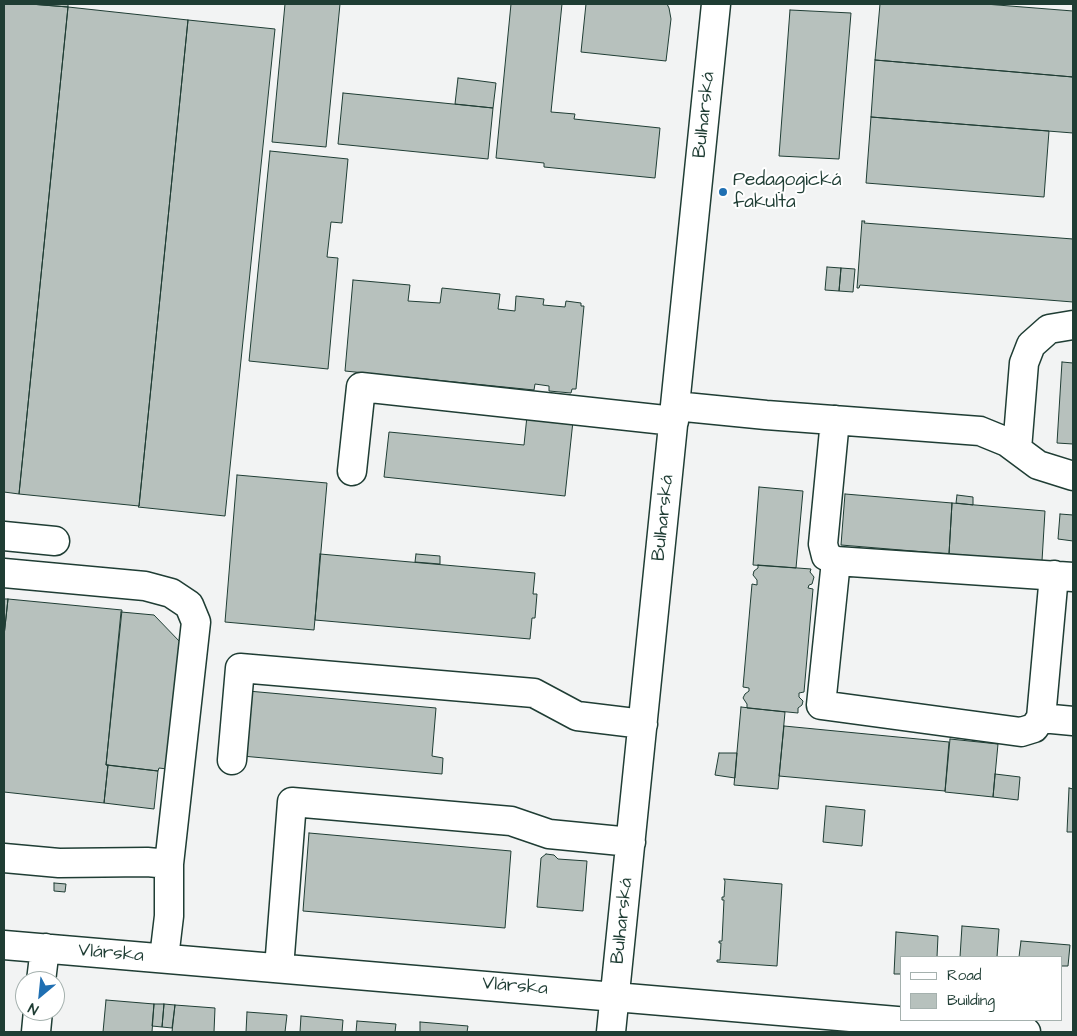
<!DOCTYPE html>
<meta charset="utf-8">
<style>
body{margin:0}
#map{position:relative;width:1077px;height:1036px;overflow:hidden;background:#f2f3f3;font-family:"Architects Daughter",sans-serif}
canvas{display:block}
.frame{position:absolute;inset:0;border:5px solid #1f3d34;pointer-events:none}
.legend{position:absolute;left:900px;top:956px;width:162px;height:65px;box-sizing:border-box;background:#fff;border:1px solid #a5b1ae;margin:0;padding:6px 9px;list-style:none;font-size:15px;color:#1f3d34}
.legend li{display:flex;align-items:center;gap:10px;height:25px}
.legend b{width:25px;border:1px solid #a5b1ae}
.north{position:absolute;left:15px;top:971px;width:50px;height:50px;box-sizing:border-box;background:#fff;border:1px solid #a5b1ae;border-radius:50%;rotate:208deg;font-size:14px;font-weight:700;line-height:20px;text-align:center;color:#1f3d34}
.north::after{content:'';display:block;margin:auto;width:18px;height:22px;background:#1f6fb2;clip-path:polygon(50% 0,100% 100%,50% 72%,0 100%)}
</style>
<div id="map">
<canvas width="1077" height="1036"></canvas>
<div class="frame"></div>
<ul class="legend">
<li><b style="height:6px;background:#fff"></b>Road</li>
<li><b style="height:14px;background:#b7c1bd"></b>Building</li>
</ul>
<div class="north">N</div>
</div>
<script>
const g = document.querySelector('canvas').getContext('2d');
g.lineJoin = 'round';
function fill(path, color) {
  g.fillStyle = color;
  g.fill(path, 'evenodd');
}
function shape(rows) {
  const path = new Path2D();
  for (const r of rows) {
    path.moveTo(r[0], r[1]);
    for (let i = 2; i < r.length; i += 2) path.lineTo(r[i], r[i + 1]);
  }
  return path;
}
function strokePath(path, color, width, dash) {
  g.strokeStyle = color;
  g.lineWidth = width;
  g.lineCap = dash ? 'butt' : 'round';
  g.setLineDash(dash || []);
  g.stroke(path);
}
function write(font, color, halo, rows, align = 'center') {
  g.font = font + ' "Architects Daughter",sans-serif';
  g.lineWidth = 4;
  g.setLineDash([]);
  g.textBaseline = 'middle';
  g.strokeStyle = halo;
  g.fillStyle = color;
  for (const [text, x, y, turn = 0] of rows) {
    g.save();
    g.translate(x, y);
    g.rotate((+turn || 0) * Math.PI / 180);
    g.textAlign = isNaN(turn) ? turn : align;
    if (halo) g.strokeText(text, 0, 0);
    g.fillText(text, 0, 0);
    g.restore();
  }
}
const building = shape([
 [4,4,30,4,68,7,19,494,4,492,4,4],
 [30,4,68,4,68,7,30,4],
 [285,4,340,4,326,147,272,142,285,4],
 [511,4,562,4,551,112,575,114,574,119,660,128,655,178,544,167,544,163,496,158,511,4],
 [586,4,667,4,669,8,671,19,666,61,581,52,586,4],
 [880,4,985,4,1073,11,1073,77,875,60,880,4],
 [68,7,188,20,139,506,19,494,68,7],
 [790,10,851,13,839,159,779,156,790,10],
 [188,20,275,29,225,516,138,507,139,506,188,20],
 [875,60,1073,77,1073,133,871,117,875,60],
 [458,78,496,83,493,108,455,104,458,78],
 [343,93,493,108,488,159,338,144,343,93],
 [871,117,1049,131,1044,197,866,183,871,117],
 [270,151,348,159,342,223,331,222,327,257,338,258,328,369,249,361,270,151],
 [862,221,865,221,864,223,1073,239,1073,302,860,285,859,288,857,288,862,221],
 [827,267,841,268,839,291,825,290,827,267],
 [841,268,855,269,853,292,839,291,841,268],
 [353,280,410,285,408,301,440,303,442,288,500,294,498,309,515,311,516,296,544,299,543,305,565,307,566,301,581,303,581,306,584,306,576,389,572,389,571,393,549,391,549,386,535,384,534,390,345,371,353,280],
 [1062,362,1073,363,1073,444,1057,443,1062,362],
 [527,416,573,421,565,496,384,477,389,432,524,445,527,416],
 [237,475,327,483,314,630,225,622,237,475],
 [759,487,803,491,796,568,753,565,759,487],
 [845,494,952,503,949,554,841,545,845,494],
 [957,495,973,497,973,505,956,503,957,495],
 [952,503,1045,511,1042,561,949,554,952,503],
 [1060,514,1073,515,1073,541,1058,539,1060,514],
 [320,554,535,573,533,594,537,594,535,618,532,618,530,639,315,620,320,554],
 [416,554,440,556,440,564,415,562,416,554],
 [758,565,811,569,810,572,814,577,812,584,809,585,808,588,813,589,804,692,799,693,799,697,803,701,802,705,798,708,798,713,747,708,747,704,743,698,745,694,749,691,749,688,743,687,752,584,757,585,757,580,753,575,754,571,758,568,758,565],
 [4,599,8,599,4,636,4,599],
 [8,599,122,610,106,765,108,765,104,803,4,792,4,636,8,599],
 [121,612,154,615,181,643,167,769,159,768,158,771,106,765,121,612],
 [248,691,436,708,432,756,443,758,442,774,242,756,248,691],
 [741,707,785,712,778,789,734,785,741,707],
 [784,726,949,742,945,791,779,776,784,726],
 [950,739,998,744,993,797,945,792,950,739],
 [719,753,737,753,735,778,715,775,719,753],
 [108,765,158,771,154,809,104,803,108,765],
 [995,774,1020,777,1018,800,993,797,995,774],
 [1069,788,1073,789,1073,832,1067,832,1069,788],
 [826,806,865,810,862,846,823,842,826,806],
 [309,833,511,851,505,928,303,911,309,833],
 [546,854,554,855,558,859,587,861,583,911,537,907,541,858,546,854],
 [724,879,782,884,777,966,717,962,717,960,720,960,721,943,719,943,719,941,722,941,724,900,722,900,722,897,724,897,725,881,724,879],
 [54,883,66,884,65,892,54,891,54,883],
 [962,926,999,929,997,957,960,957,962,926],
 [896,932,938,936,937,957,901,957,901,974,894,974,896,932],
 [1021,941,1070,945,1068,966,1061,966,1061,957,1019,957,1021,941],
 [106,1000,154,1004,152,1032,103,1032,106,1000],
 [154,1004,164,1004,162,1027,152,1026,154,1004],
 [164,1004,175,1005,172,1028,162,1027,164,1004],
 [175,1005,215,1008,214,1032,172,1032,175,1005],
 [247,1012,287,1015,285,1032,246,1032,247,1012],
 [301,1016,343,1020,342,1032,300,1032,301,1016],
 [357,1021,396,1024,395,1032,356,1032,357,1021],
 [420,1022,468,1026,467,1032,420,1032,420,1022]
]);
const minor = shape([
 [675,406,766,415,980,431,1007,442,1038,465,1073,476],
 [835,420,823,544,826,556,836,561,1073,577],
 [1017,449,1024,363,1031,345,1049,329,1073,325],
 [352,471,361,387,674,421],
 [4,536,55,541],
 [836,561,821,705,1021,732,1034,728,1041,718],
 [4,573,145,586,171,593,189,605,196,622,169,864,169,916,164,958],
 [1054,575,1041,718,1073,721],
 [232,760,240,668,534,693,577,716,643,724],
 [4,858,59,863,147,862,169,864],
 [4,945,1026,1032],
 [279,968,292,802,511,821,549,834,631,842],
 [41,981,45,948],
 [36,1032,38,1011],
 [611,1032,716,4]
]);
const markers = [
 [723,192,5,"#1f6fb2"]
];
const streetNames = [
 ["Bulharská",705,115,-84],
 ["Bulharská",664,518,-84],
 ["Bulharská",623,921,-84],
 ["Vlárska",111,954,5],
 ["Vlárska",515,987,5]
];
const poiNames = [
 ["Pedagogická",733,181],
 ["fakulta",733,203]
];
fill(building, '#b7c1bd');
strokePath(building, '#1f3d34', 1);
strokePath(minor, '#1f3d34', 31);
strokePath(minor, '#fff', 28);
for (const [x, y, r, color] of markers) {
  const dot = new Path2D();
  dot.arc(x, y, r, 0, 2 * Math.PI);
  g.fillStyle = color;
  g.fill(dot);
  strokePath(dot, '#fff', 2);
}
write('19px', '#1f3d34', '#fff', streetNames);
write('19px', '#1f3d34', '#fff', poiNames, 'left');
</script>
